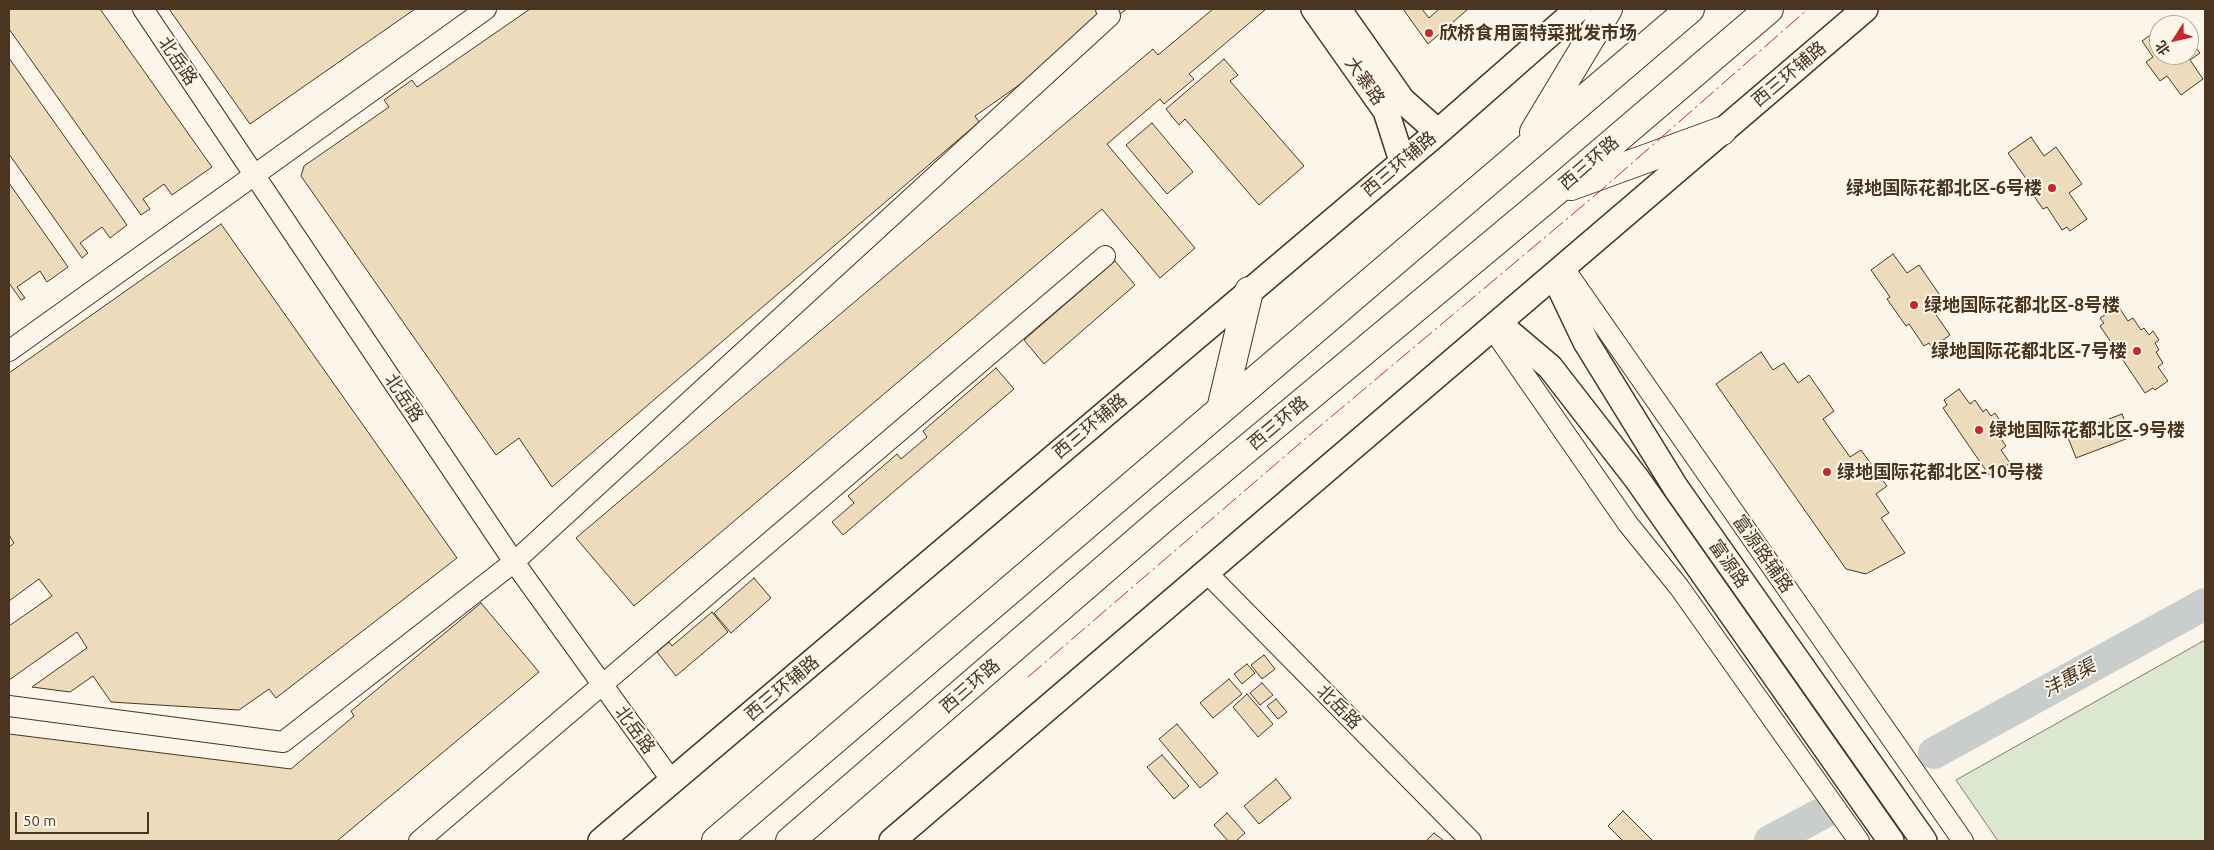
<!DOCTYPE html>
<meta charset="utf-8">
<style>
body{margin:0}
#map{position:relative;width:2214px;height:850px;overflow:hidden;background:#fbf6e9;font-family:Ubuntu,"Noto Sans SC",sans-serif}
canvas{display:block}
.frame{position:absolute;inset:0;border:10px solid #4a3520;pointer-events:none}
.north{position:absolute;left:2149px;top:15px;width:50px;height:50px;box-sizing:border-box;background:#fbf6e9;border:1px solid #b4a999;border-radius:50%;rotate:235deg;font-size:14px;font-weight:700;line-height:20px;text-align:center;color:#4a3520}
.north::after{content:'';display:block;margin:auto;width:18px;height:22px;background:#c62828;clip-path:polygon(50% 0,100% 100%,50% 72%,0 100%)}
.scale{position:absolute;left:15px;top:812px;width:134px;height:22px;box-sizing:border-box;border:2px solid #4a3520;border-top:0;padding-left:6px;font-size:15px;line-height:18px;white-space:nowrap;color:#4a3520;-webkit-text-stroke:4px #fbf6e9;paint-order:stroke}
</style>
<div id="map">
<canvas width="2214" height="850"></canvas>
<div class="frame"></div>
<div class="north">北</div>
<div class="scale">50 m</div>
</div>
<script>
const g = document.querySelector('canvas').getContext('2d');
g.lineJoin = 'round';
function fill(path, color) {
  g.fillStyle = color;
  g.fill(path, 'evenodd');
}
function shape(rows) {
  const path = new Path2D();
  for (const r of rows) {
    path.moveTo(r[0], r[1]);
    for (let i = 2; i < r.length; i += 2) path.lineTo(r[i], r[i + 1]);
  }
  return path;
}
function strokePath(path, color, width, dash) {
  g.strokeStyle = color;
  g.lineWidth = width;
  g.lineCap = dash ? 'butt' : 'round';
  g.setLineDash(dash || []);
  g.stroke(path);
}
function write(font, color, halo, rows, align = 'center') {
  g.font = font + ' Ubuntu,"Noto Sans SC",sans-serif';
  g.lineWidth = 4;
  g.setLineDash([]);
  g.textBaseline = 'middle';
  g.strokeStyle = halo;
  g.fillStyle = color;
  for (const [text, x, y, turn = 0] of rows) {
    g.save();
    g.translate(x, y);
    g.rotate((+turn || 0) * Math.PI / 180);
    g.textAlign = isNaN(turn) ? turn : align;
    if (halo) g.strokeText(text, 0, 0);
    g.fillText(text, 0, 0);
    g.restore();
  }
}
const green = shape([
 [2205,640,2205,841,1998,841,1956,780,2205,640]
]);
const river = shape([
 [1934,753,2205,604],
 [1770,841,1823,813]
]);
const building = shape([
 [9,9,100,9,212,167,172,195,164,184,143,199,150,209,141,215,9,29,9,9],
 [169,9,415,9,250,124,169,9],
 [530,9,1127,9,975,116,979,122,552,487,519,438,496,455,301,176,304,166,389,107,384,100,412,80,417,87,530,9],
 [1213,9,1266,9,1189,74,1194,79,1164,104,1160,99,1107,144,1195,248,1160,278,1102,209,634,606,576,538,1153,49,1158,55,1213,9],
 [1403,9,1422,9,1429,18,1439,9,1468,9,1428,44,1403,9],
 [2159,29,2159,55,2189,55,2189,38,2200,53,2190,60,2203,79,2181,95,2167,76,2160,81,2146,62,2153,57,2142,41,2159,29],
 [9,58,127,225,110,238,102,227,80,243,88,253,82,258,9,154,9,58],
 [1224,59,1238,75,1230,81,1304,166,1259,205,1185,119,1179,125,1166,109,1224,59],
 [1152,123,1193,172,1167,194,1126,145,1152,123],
 [2031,137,2044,156,2056,147,2082,184,2069,193,2087,219,2070,231,2067,227,2062,230,2047,207,2043,209,2024,182,2027,180,2008,153,2031,137],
 [9,183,68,267,47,282,40,271,17,287,25,298,21,300,9,283,9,183],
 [221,224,457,558,276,698,269,689,239,710,111,702,93,676,70,692,32,687,87,648,77,632,9,680,9,626,52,596,39,579,9,601,9,547,14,543,9,535,9,373,221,224],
 [1893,254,1907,273,1919,265,1944,301,1932,309,1950,335,1932,348,1929,343,1924,346,1909,324,1906,326,1887,299,1890,297,1871,270,1893,254],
 [1115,261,1135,285,1044,364,1024,340,1115,261],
 [2118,306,2128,321,2133,318,2141,330,2144,328,2149,335,2153,331,2159,340,2155,343,2159,350,2156,352,2163,363,2158,367,2168,381,2155,390,2153,388,2145,393,2100,326,2104,323,2100,318,2118,306],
 [1761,352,1773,370,1784,363,1798,383,1809,375,1834,411,1823,419,1850,457,1861,450,1887,486,1876,494,1889,513,1881,518,1905,553,1866,574,1846,569,1716,384,1761,352],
 [996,368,1014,389,843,535,832,522,854,503,848,496,897,454,901,459,927,437,923,431,996,368],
 [1959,389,1970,404,1975,400,1983,412,1986,409,1991,416,1995,413,2001,422,1997,426,2003,434,1999,436,2006,446,2001,450,2010,463,1998,472,1997,469,1989,475,1943,408,1947,405,1944,400,1959,389],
 [2122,414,2131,437,2076,458,2067,435,2122,414],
 [754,578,771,598,731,633,714,613,754,578],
 [481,603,539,672,337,841,9,841,9,734,291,769,354,716,351,711,481,603],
 [712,612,728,632,676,676,657,652,669,642,672,646,712,612],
 [1264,655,1275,669,1262,679,1251,665,1264,655],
 [1247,664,1255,673,1242,684,1234,674,1247,664],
 [1229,679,1242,694,1213,718,1200,703,1229,679],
 [1262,683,1273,695,1260,705,1250,693,1262,683],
 [1247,694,1273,724,1258,737,1233,707,1247,694],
 [1276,699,1287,712,1278,719,1267,706,1276,699],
 [1177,724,1218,773,1200,788,1159,739,1177,724],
 [1162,755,1189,786,1174,799,1147,767,1162,755],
 [1276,779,1291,798,1259,824,1244,806,1276,779],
 [1623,811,1653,841,1623,841,1608,826,1623,811],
 [1227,813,1245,833,1236,841,1228,841,1214,825,1227,813],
 [1434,833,1444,841,1426,841,1434,833]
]);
const minor = shape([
 [143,9,514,562,672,781],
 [1563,267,1963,841],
 [1492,328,1628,524,1679,587,1859,841],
 [9,351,486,9],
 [1207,573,1471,841],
 [9,706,283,742,514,562,1110,16,1106,9],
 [419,841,1105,256]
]);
const major = shape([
 [1314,9,1386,111,1402,161],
 [1338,9,1402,100,1438,132],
 [1554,275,1586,342,1676,488,1924,841],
 [1498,323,1550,367,1637,479,1891,841],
 [601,841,1438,132,1578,9],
 [892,841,1865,9]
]);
const highway = shape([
 [1534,132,1608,9],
 [1571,186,1722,131],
 [1221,409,1249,291],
 [716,841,1690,9],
 [790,841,1165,517,1556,191,1769,9]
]);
const power = shape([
 [1028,677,1313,432,1599,192,1808,9]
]);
const markers = [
 [1429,33,5,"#c62828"],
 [2052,188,5,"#c62828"],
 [1914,305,5,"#c62828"],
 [2137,351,5,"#c62828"],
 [1979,430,5,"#c62828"],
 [1827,472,5,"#c62828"]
];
const poiNames = [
 ["欣桥食用菌特菜批发市场",1439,33],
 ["绿地国际花都北区-6号楼",2042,188,"right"],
 ["绿地国际花都北区-8号楼",1924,305],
 ["绿地国际花都北区-7号楼",2127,351,"right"],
 ["绿地国际花都北区-9号楼",1989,430],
 ["绿地国际花都北区-10号楼",1837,472]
];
const streetNames = [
 ["北岳路",178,61,56],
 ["西三环辅路",1789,74,-40],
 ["大寨路",1365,81,55],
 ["西三环路",1589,163,-41],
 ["西三环辅路",1399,164,-40],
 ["北岳路",404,398,56],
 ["西三环路",1278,423,-40],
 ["西三环辅路",1090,426,-40],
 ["富源路辅路",1763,554,55],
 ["富源路",1729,564,55],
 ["西三环路",970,686,-41],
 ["西三环辅路",782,688,-40],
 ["北岳路",1339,707,45],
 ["北岳路",635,730,54]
];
const waterNames = [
 ["沣惠渠",2069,678,-29]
];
fill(green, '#dce7d0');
strokePath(green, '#887966', 1);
strokePath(river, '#c9cecd', 32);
fill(building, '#ecdcbc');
strokePath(building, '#4a3520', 1);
strokePath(minor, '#4a3520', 22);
strokePath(major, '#4a3520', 28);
strokePath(highway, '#4a3520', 30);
strokePath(minor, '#fbf6e9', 20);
strokePath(major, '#fbf6e9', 25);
strokePath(highway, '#fbf6e9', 28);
strokePath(power, '#c62828', 1, [18, 4, 2.5, 4]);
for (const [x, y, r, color] of markers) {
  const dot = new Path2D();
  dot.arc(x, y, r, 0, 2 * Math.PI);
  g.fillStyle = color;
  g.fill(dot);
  strokePath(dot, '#fbf6e9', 2);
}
write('bold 18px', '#4a3520', '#fbf6e9', poiNames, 'left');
write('18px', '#4a3520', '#fbf6e9', streetNames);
write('italic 19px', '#4a3520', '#fbf6e9', waterNames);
</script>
